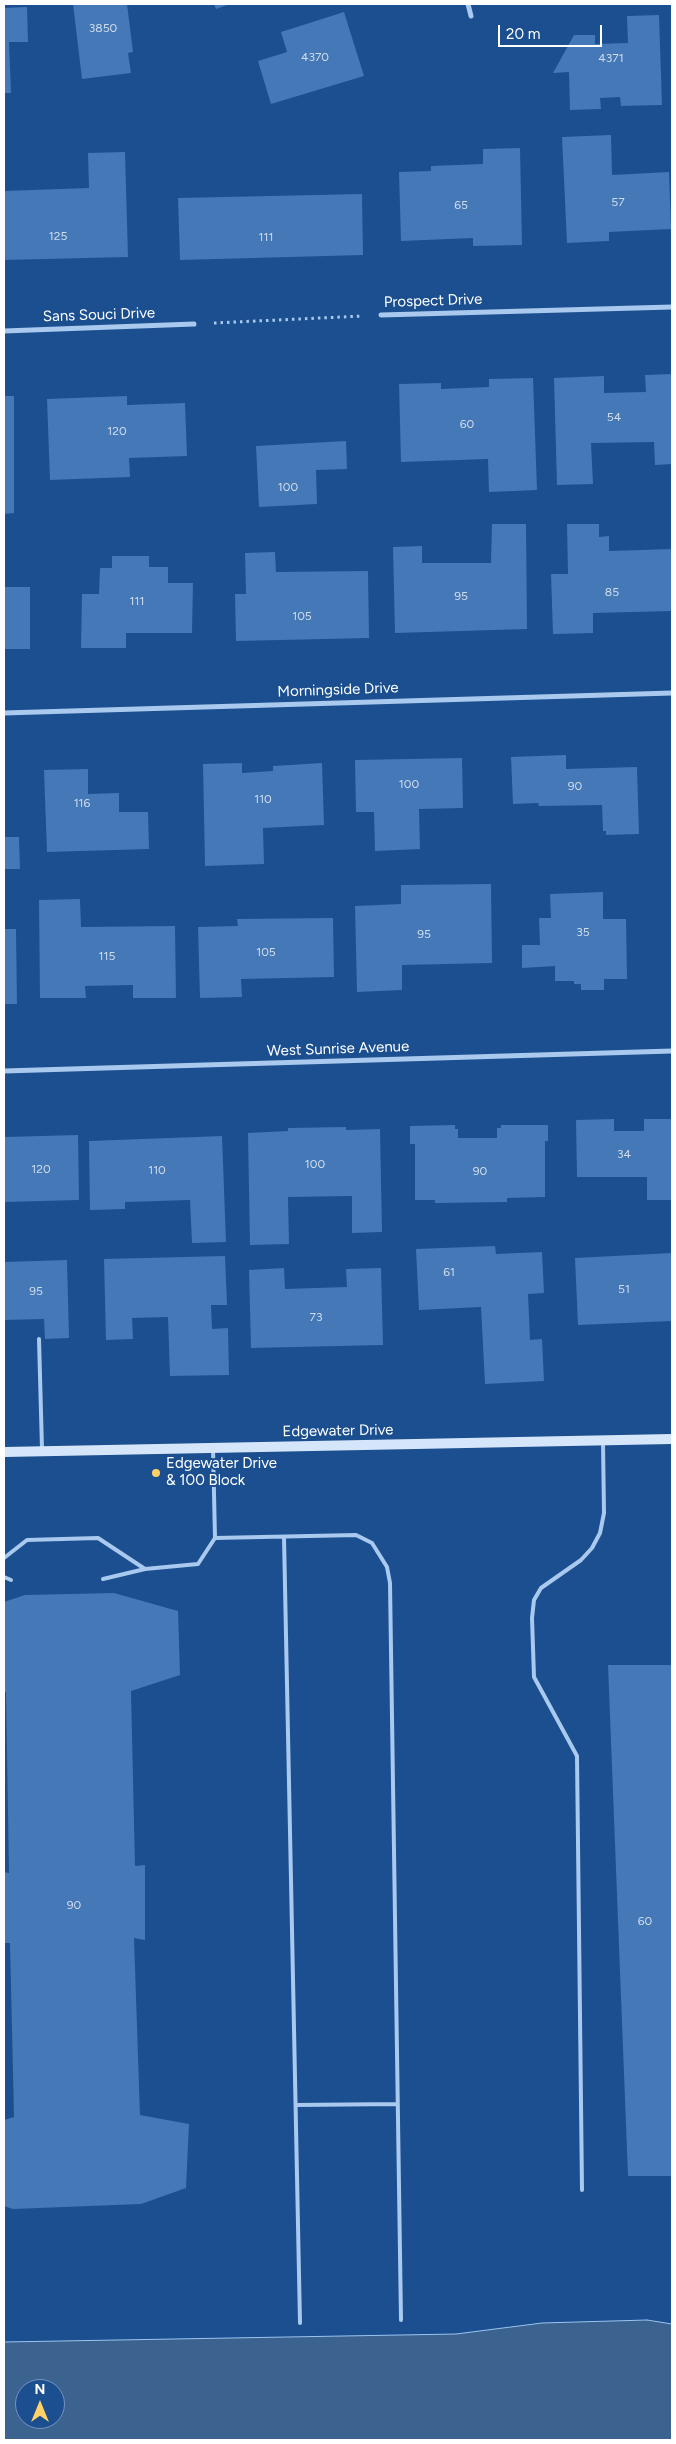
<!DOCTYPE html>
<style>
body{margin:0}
#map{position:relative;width:676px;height:2444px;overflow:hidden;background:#1b4f8f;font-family:Figtree,sans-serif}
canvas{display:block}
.frame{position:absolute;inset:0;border:5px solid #fff;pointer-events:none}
.north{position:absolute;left:15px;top:2379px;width:50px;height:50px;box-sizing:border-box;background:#1b4f8f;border:1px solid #7695bc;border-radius:50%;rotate:0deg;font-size:14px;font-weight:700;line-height:20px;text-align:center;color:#fff}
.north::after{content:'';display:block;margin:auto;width:18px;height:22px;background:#ffd166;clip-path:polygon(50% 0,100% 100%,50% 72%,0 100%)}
.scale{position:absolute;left:498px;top:25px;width:104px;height:22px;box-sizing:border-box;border:2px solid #fff;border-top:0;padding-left:6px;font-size:15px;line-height:18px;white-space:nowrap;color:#fff;-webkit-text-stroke:4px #1b4f8f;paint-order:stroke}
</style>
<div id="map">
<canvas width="676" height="2444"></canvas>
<div class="frame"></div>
<div class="north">N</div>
<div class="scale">20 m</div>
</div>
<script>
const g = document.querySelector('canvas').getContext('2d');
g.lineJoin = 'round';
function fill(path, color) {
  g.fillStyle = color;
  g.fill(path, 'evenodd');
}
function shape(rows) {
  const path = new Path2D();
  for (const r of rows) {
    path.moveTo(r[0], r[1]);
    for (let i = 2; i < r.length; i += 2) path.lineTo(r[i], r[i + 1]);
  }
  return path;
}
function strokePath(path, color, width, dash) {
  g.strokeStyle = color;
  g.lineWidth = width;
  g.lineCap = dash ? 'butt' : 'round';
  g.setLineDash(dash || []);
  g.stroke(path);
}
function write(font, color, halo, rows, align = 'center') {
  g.font = font + ' Figtree,sans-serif';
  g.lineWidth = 4;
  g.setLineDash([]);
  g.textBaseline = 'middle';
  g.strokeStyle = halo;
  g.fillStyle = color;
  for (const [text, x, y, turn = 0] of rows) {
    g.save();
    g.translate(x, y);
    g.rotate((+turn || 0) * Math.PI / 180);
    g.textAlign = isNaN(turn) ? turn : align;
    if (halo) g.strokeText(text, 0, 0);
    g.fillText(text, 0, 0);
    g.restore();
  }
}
const water = shape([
 [647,2320,672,2324,672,2440,4,2440,4,2342,456,2334,542,2323,647,2320],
 [25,2389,55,2389,55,2419,25,2419,25,2389]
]);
const building = shape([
 [73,4,127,4,133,52,128,53,131,73,82,79],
 [214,4,230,4,216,9],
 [27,7,28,42,9,42,11,93,4,93,4,8],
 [344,12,364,76,271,104,258,61,287,52,281,32],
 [659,15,662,105,621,106,620,97,600,98,601,109,570,110,569,72,553,73,574,35,595,35,595,44,628,43,627,16],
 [611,135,612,175,669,172,671,229,609,232,609,241,567,243,562,137],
 [520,148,522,245,473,246,473,238,401,241,399,172,431,171,431,166,483,164,483,149],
 [125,152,128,257,4,260,4,191,89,188,88,153],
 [362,194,363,255,180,260,178,198],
 [672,374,672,464,655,465,654,442,591,443,593,484,557,485,554,378,604,376,604,393,646,392,645,375],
 [533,378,537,490,489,492,488,459,401,462,399,384,441,383,441,389,489,387,489,379],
 [4,396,14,396,14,513,4,514],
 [127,396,127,405,185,403,187,456,129,458,130,477,50,480,47,399],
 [346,441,347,469,316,470,317,504,259,507,256,446],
 [492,524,526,524,527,629,395,633,393,547,422,546,422,563,491,563],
 [567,524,599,524,599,537,609,536,609,551,672,549,672,611,593,613,593,633,553,634,551,574,568,574],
 [275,552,276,572,368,571,369,638,236,641,235,594,246,594,245,553],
 [112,556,149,556,149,567,168,567,168,583,193,583,192,633,126,633,126,648,81,648,82,594,99,594,100,568,112,568],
 [4,587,30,587,30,649,4,649],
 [566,755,566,769,637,767,639,834,606,835,606,831,603,831,602,805,539,806,538,803,513,804,511,757],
 [462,758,463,808,419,809,420,849,375,851,374,812,356,812,355,760],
 [242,763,242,773,273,771,273,766,322,763,324,825,263,828,264,864,205,866,203,764],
 [88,769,88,794,119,793,119,812,148,812,149,849,47,852,44,770],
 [4,837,19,837,20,869,4,869],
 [491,884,492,963,402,965,402,990,357,992,355,906,401,904,401,885],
 [603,892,603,919,626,919,627,979,604,979,604,990,581,990,581,984,574,984,574,981,555,981,555,966,522,968,522,945,540,945,539,918,551,918,550,894],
 [80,899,81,927,175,926,176,998,133,998,133,985,85,986,86,998,40,998,39,900],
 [333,918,334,977,241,979,242,997,200,998,198,927,238,926,237,919],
 [4,929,16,929,17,1004,4,1004],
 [614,1119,614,1131,644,1131,644,1119,672,1119,672,1200,647,1200,647,1177,577,1177,576,1120],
 [455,1125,455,1129,458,1129,458,1138,497,1138,497,1128,501,1128,501,1125,548,1125,548,1141,545,1141,545,1197,507,1198,507,1202,435,1203,435,1200,415,1200,415,1144,410,1144,410,1126],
 [346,1127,346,1130,380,1129,382,1232,352,1233,352,1196,288,1197,289,1244,250,1245,248,1133,288,1131,288,1128],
 [78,1135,79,1200,4,1202,4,1137],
 [222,1136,226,1242,192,1243,190,1200,125,1202,125,1209,90,1210,89,1141],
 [495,1246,496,1254,542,1252,544,1293,528,1294,530,1340,542,1339,544,1381,485,1384,481,1307,419,1310,416,1249],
 [672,1253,672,1321,578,1325,575,1258],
 [225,1256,227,1305,211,1305,212,1329,228,1328,229,1375,170,1376,168,1317,132,1318,133,1339,106,1340,104,1259],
 [67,1260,69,1338,45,1339,44,1319,4,1320,4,1262],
 [284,1268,285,1289,347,1287,346,1269,381,1268,383,1345,251,1348,249,1270],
 [114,1593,178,1611,180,1675,131,1691,135,1866,145,1865,145,1940,134,1938,140,2115,189,2124,186,2188,141,2204,13,2209,4,2206,4,2120,14,2117,10,1943,4,1943,4,1872,9,1873,6,1692,4,1692,4,1602,25,1595],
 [608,1665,672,1665,672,2176,628,2176]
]);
const path = shape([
 [214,323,363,316]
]);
const lane = shape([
 [39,1339,42,1449],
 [284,1537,300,2323],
 [215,1538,356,1535,372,1543,387,1567,390,1583,401,2320],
 [4,1558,27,1540,98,1538,145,1569],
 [4,1577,11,1580],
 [103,1579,145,1569,198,1564,215,1538,213,1448],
 [296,2105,397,2104],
 [582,2190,577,1756,534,1677,532,1618,534,1600,541,1588,581,1560,592,1548,600,1533,604,1513,603,1442]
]);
const street = shape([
 [468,4,471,16],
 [381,315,672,307],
 [4,331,194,324],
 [4,713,672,693],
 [4,1071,672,1051]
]);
const secondary = shape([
 [4,1452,672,1439]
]);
const markers = [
 [156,1473,5,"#ffd166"]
];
const numberNames = [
 ["3850",103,28],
 ["4370",315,57],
 ["4371",611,58],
 ["57",618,202],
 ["65",461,205],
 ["125",58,236],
 ["111",266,237],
 ["54",614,417],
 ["60",467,424],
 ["120",117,431],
 ["100",288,487],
 ["85",612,592],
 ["95",461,596],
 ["111",137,601],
 ["105",302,616],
 ["100",409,784],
 ["90",575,786],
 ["110",263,799],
 ["116",82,803],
 ["35",583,932],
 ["95",424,934],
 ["105",266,952],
 ["115",107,956],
 ["34",624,1154],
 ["100",315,1164],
 ["120",41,1169],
 ["110",157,1170],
 ["90",480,1171],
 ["61",449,1272],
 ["51",624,1289],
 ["95",36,1291],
 ["73",316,1317],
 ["90",74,1905],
 ["60",645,1921]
];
const streetNames = [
 ["Prospect Drive",433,301,-2],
 ["Sans Souci Drive",99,315,-2],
 ["Morningside Drive",338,690,-2],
 ["West Sunrise Avenue",338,1049,-2],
 ["Edgewater Drive",338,1431,-1]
];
const poiNames = [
 ["Edgewater Drive",166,1464],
 ["& 100 Block",166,1481]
];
fill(water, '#3c6290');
strokePath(water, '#9cc4f0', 1);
fill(building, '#4478b7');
strokePath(path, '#a9c9ee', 3, [2.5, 4]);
strokePath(lane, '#a9c9ee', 4);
strokePath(street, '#a9c9ee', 5);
strokePath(secondary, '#d6e6fa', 10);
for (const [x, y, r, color] of markers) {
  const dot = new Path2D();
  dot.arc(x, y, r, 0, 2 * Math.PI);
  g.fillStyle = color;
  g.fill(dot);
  strokePath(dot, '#1b4f8f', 2);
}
write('12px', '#d0dded', null, numberNames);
write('15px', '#fff', '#1b4f8f', streetNames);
write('15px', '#fff', '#1b4f8f', poiNames, 'left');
</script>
